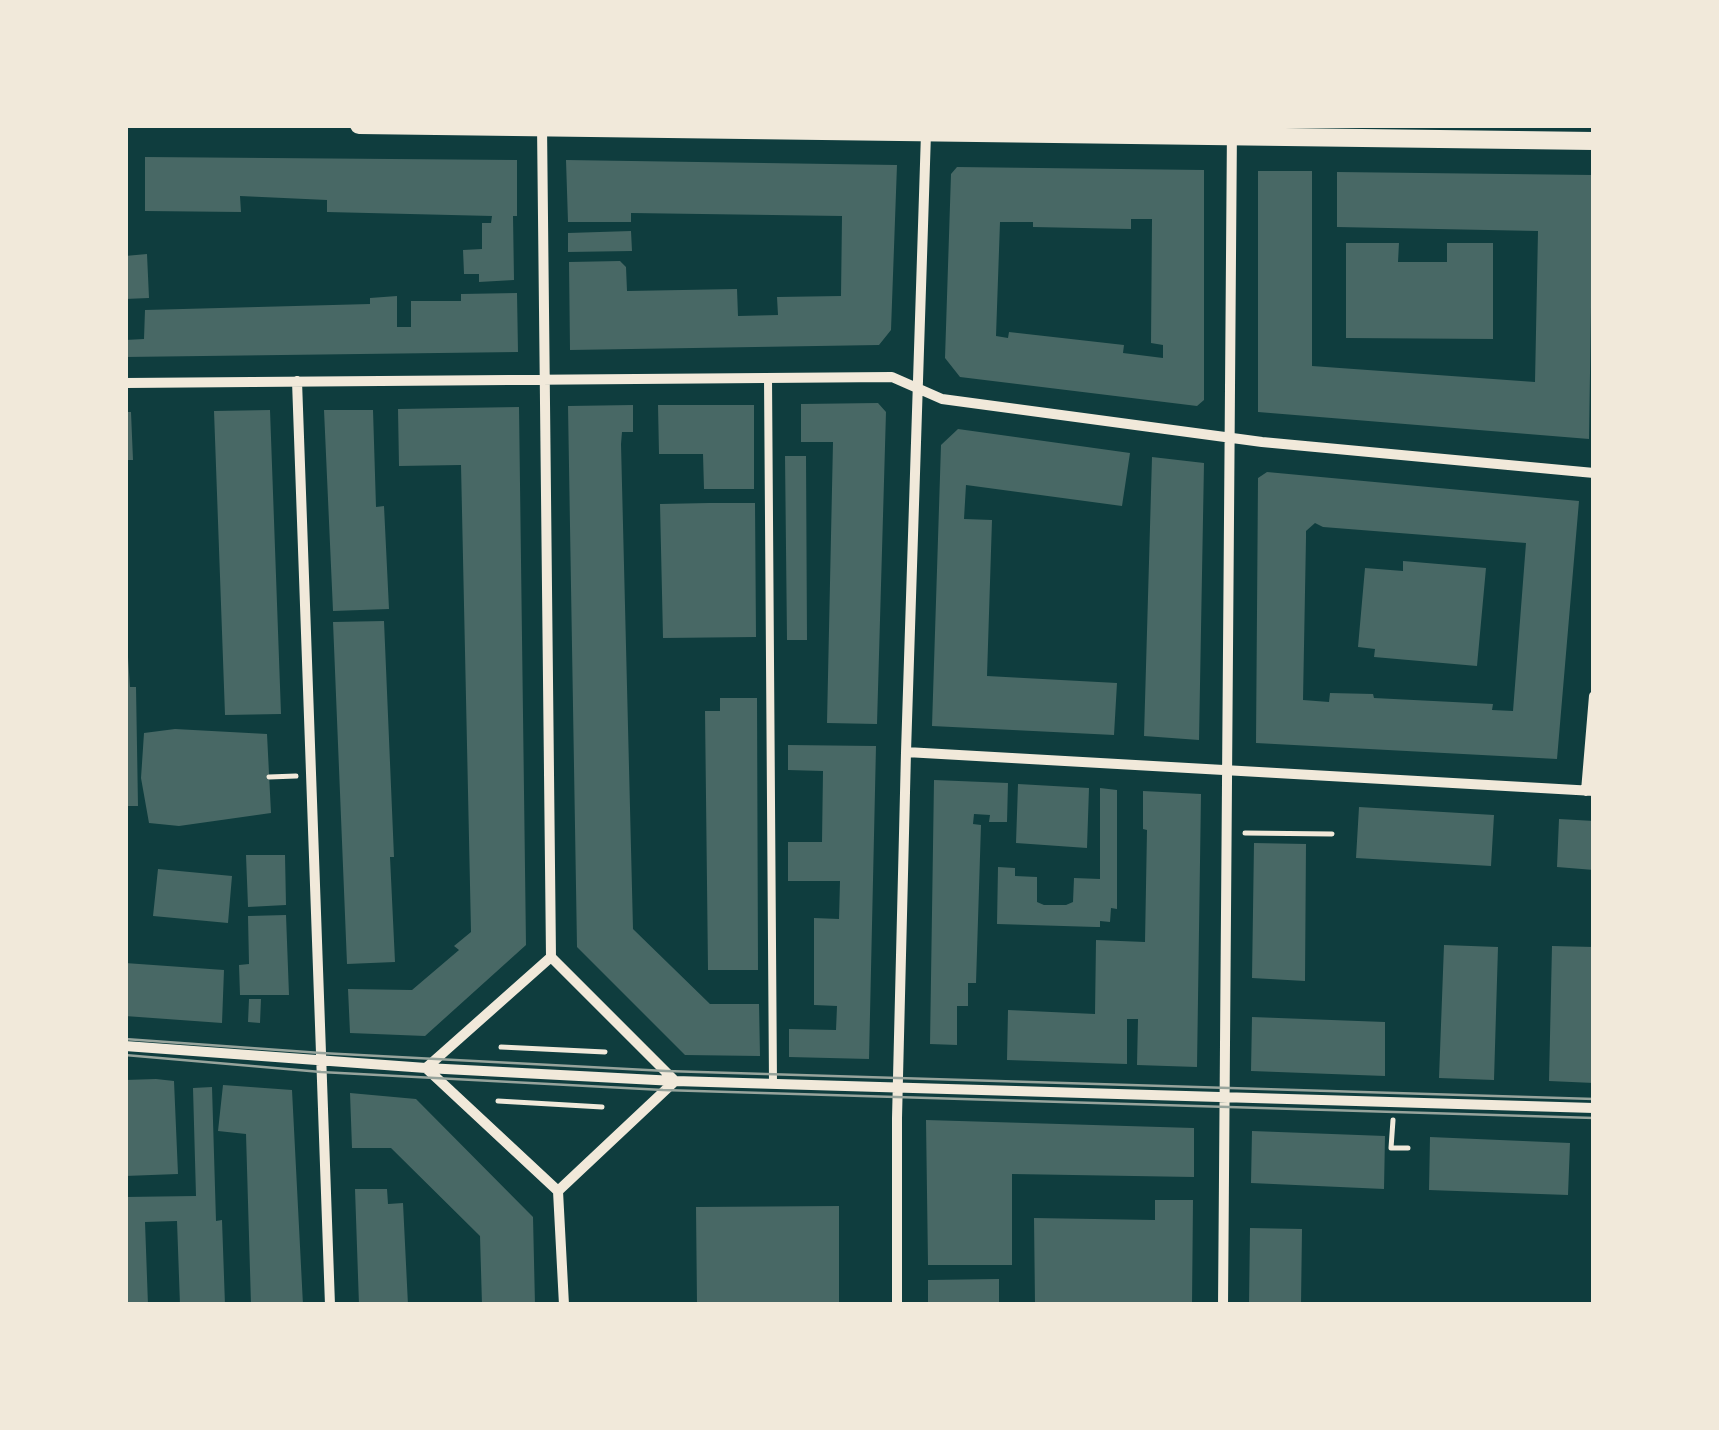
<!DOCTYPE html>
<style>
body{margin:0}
#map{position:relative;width:1719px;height:1430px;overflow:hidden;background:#0f3d3e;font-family:Roboto,sans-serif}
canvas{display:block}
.frame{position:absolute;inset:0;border:128px solid #f1e9da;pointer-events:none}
</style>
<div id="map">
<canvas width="1719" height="1430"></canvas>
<div class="frame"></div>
</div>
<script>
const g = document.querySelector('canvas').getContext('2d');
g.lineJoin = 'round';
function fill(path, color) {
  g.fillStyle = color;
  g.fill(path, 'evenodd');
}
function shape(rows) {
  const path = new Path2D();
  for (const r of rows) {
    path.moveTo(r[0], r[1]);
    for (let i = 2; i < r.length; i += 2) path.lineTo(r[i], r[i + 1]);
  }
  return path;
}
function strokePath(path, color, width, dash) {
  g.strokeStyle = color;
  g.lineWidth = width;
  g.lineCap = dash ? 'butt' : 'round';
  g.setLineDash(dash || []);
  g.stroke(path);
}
const building = shape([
 [145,157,517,160,517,216,513,216,514,280,479,282,479,274,464,274,463,250,482,249,482,223,491,223,492,216,327,212,327,200,240,196,241,212,145,211],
 [566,160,897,165,891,330,879,345,570,350,569,262,620,261,626,267,627,291,737,289,738,316,778,315,777,297,841,296,842,216,631,213,631,222,568,222],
 [957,167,1204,170,1204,400,1197,406,960,377,945,358,951,174],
 [1131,219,1152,219,1151,343,1163,345,1163,358,1123,353,1124,345,1009,332,1008,338,996,336,1000,222,1033,222,1033,227,1131,229],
 [1258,171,1312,171,1312,366,1535,382,1538,231,1337,227,1337,172,1593,175,1589,439,1258,412],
 [631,231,632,251,568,252,568,233],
 [1346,243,1399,243,1398,262,1447,262,1447,243,1493,243,1493,339,1346,338],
 [147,254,149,298,125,299,125,256],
 [517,293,518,352,125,357,125,340,144,339,145,310,370,304,370,298,397,296,397,327,411,327,411,301,461,301,461,294],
 [878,403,886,412,877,724,827,723,833,442,801,442,801,404],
 [633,405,633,432,622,432,621,444,633,929,710,1004,759,1004,760,1056,685,1055,577,947,568,406],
 [658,405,754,405,754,489,704,489,703,454,659,454],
 [519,407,526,945,425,1036,350,1033,348,989,412,990,459,950,454,946,471,932,461,465,399,466,398,409],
 [270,410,281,714,225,715,214,411],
 [324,410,373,410,376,507,384,506,389,609,333,611],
 [125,412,131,412,133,460,125,460],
 [958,429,1130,453,1122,506,966,485,964,519,992,520,987,676,1117,683,1114,735,932,726,941,445],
 [785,456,806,456,807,640,787,640],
 [1152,457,1204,463,1199,740,1144,736],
 [1267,472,1579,501,1557,759,1256,743,1258,478],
 [1315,523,1323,527,1526,543,1513,711,1492,710,1493,704,1374,698,1373,694,1330,693,1329,702,1303,700,1306,538,1306,531],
 [709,503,755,503,756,637,663,638,660,504],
 [1403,561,1486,568,1477,666,1374,657,1375,649,1358,647,1365,568,1403,571],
 [384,621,394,857,390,857,395,962,347,964,333,622],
 [125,657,128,657,130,687,136,687,138,806,125,806],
 [720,698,757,698,758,970,708,970,705,711,720,711],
 [175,729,267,734,271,813,179,826,149,823,141,778,144,733],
 [788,745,876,746,869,1059,789,1057,789,1029,836,1030,837,1006,814,1005,814,918,839,919,840,881,788,881,788,842,822,842,823,771,788,770],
 [934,780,1008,783,1007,822,989,822,990,815,974,814,973,824,981,825,976,983,968,983,968,1006,957,1006,957,1045,930,1044],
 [1018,784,1089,788,1087,848,1016,843],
 [1100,788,1117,790,1117,909,1111,908,1110,922,1100,921,1100,927,1096,927,997,924,998,867,1015,868,1015,876,1037,877,1037,902,1044,905,1066,905,1073,902,1074,878,1100,879],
 [1143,791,1201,794,1197,1067,1137,1065,1138,1019,1127,1019,1127,1064,1007,1060,1008,1010,1095,1014,1096,940,1145,942,1147,830,1143,829],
 [1359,807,1494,815,1491,866,1356,858],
 [1559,819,1594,821,1594,870,1557,867],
 [1254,843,1306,844,1305,981,1252,978],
 [246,855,285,855,286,905,248,907],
 [158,869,232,876,228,923,153,916],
 [286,915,289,995,240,995,239,965,249,964,248,916],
 [1444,945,1498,947,1494,1080,1439,1078],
 [1552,946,1594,947,1594,1083,1549,1081],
 [125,963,224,970,222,1023,125,1016],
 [249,999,261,999,260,1023,248,1022],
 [1252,1017,1385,1022,1385,1076,1251,1071],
 [156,1079,174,1081,178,1174,125,1176,125,1080],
 [223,1085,292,1090,303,1305,251,1305,246,1134,218,1131],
 [212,1087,216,1221,222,1220,225,1305,180,1305,177,1221,145,1222,148,1305,125,1305,125,1197,196,1196,193,1088],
 [350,1093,416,1099,533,1217,535,1305,482,1305,480,1236,391,1148,352,1148],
 [926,1120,1194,1128,1194,1177,1012,1174,1012,1265,928,1265],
 [1252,1131,1385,1136,1384,1189,1251,1183],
 [1430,1137,1570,1143,1568,1195,1429,1190],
 [355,1189,387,1189,388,1204,403,1203,408,1305,359,1305],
 [1155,1200,1193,1200,1192,1305,1035,1305,1034,1218,1155,1220],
 [839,1206,839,1305,697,1305,696,1207],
 [1250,1228,1302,1229,1301,1305,1249,1305],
 [999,1279,999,1305,928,1305,928,1280]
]);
const path = shape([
 [269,777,296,776],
 [1245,833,1332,834],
 [501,1047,605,1052],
 [498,1101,602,1107],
 [1393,1120,1391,1148,1408,1148]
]);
const service = shape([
 [768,377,773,1084]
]);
const minor = shape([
 [542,125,551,957],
 [297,381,330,1305],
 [125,383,892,377,942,399,1262,442,1594,473],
 [906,752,1594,791],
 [1586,791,1594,696],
 [551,957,675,1081,558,1191,426,1068,551,957],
 [125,1046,426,1068,675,1081,1594,1108],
 [558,1191,564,1305],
 [897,1305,897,1118,906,752,926,133],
 [1223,1305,1232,125]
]);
const tertiary = shape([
 [359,125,1594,141]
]);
const tram = shape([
 [125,1039,321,1053,666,1071,1594,1099],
 [125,1055,321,1072,663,1090,1594,1118]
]);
fill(building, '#486865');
strokePath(path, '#f1e9da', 5);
strokePath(service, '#f1e9da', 8);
strokePath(minor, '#f1e9da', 10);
strokePath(tertiary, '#f1e9da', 18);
strokePath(tram, '#97a49c', 2.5);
</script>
